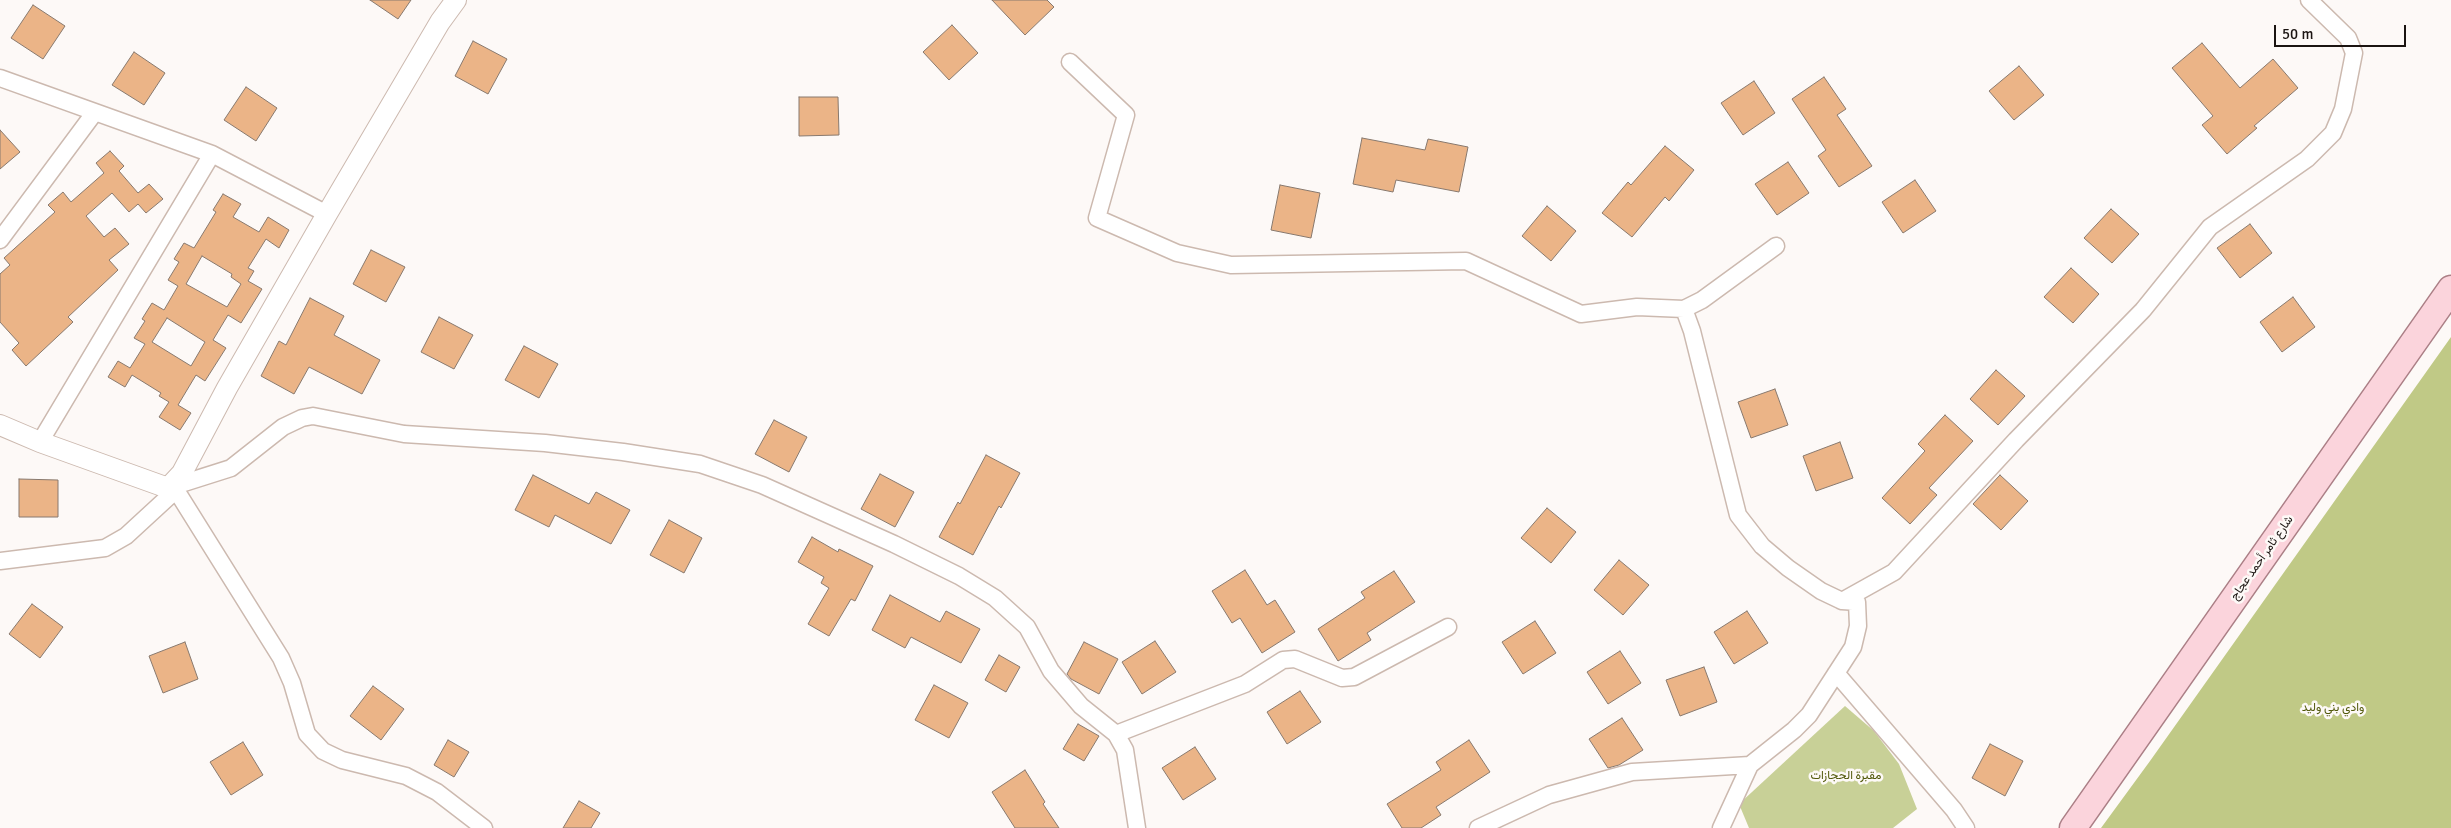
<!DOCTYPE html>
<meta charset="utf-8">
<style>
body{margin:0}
#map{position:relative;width:2451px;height:828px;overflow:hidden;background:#fdf9f7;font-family:Signika,sans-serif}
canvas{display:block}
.scale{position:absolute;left:2274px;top:25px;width:132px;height:22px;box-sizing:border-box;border:2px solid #1b1411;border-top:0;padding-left:6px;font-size:15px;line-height:18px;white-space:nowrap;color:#1b1411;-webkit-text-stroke:4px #fdf9f7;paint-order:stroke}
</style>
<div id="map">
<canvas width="2451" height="828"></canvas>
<div class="scale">50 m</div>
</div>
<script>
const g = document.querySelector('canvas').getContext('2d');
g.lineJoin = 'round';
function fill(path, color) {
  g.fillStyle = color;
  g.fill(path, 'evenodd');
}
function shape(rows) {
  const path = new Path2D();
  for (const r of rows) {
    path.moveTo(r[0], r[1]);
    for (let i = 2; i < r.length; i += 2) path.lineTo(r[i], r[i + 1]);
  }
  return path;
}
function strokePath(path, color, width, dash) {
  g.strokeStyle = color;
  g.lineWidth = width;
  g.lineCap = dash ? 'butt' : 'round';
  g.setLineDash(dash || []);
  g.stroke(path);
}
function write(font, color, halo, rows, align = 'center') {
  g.font = font + ' Signika,Vazirmatn,sans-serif';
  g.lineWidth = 5;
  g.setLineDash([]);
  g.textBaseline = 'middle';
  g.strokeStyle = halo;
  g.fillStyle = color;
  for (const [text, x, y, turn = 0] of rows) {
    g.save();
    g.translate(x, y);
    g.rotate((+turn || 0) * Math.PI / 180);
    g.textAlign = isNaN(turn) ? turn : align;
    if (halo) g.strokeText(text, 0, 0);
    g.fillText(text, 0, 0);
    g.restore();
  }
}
const green = shape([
 [1845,706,1874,731,1899,764,1917,809,1893,828,1749,828,1739,804]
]);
const forest = shape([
 [2451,337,2451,828,2101,828,2150,761]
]);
const building = shape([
 [370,0,411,0,398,19,370,0],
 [992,0,1047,0,1054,7,1025,35,992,0],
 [33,5,65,26,43,59,11,38,33,5],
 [952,25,978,53,949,80,923,52,952,25],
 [473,41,507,59,488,94,455,76,473,41],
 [2202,43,2240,88,2273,59,2298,88,2254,126,2257,128,2227,154,2202,125,2213,116,2172,68,2202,43],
 [134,52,165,73,144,105,112,85,134,52],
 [2019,66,2044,95,2014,120,1989,91,2019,66],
 [1824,77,1846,109,1837,115,1872,166,1839,187,1818,156,1826,150,1792,99,1824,77],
 [1754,81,1775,113,1743,135,1721,103,1754,81],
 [246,87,277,108,256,141,224,120,246,87],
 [799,97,838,97,839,135,799,136,799,97],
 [0,130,20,152,0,169,0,130],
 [1362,138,1425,150,1428,139,1468,147,1459,192,1396,180,1393,192,1353,184,1362,138],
 [1665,146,1694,170,1669,201,1665,197,1632,237,1602,213,1628,182,1631,185,1665,146],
 [110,151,124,166,119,171,138,193,149,184,163,199,146,213,138,204,129,212,112,193,86,216,104,237,115,228,129,244,109,260,118,270,68,317,73,322,26,366,12,350,19,343,0,322,0,274,10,265,4,258,55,212,48,205,63,192,71,202,104,173,96,163,110,151],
 [1788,162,1809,193,1777,215,1755,184,1788,162],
 [1915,180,1936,211,1903,233,1882,202,1915,180],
 [1280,185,1320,193,1311,238,1271,230,1280,185],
 [223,194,241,204,233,217,259,232,268,217,289,230,279,248,266,239,248,268,254,271,248,281,262,289,241,323,228,315,213,340,226,348,205,381,196,375,178,405,191,413,180,430,159,417,169,402,159,396,161,393,132,375,125,387,108,377,118,361,130,368,145,344,134,338,145,321,142,319,152,303,164,310,178,286,168,280,179,262,174,259,184,243,194,248,216,212,213,210,223,194],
 [202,256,232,274,231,277,241,284,227,307,186,284,202,256],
 [167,318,205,342,191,366,152,342,167,318],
 [1547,206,1576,231,1551,261,1522,236,1547,206],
 [2111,209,2139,234,2112,263,2084,238,2111,209],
 [2250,224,2272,253,2240,278,2217,248,2250,224],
 [371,250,405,267,386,302,353,284,371,250],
 [2071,268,2099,294,2073,323,2044,297,2071,268],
 [2293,297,2315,327,2282,352,2260,322,2293,297],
 [310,298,344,316,334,335,380,360,362,394,309,367,294,394,261,376,279,341,286,345,310,298],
 [439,317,473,335,454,369,421,352,439,317],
 [524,346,558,364,539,398,505,380,524,346],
 [1996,370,2025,396,1998,425,1970,399,1996,370],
 [1775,389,1788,425,1751,438,1738,402,1775,389],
 [1945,415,1973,441,1929,488,1937,495,1910,524,1882,498,1925,451,1918,444,1945,415],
 [774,420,807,437,789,472,755,454,774,420],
 [1840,442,1853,478,1816,491,1803,456,1840,442],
 [986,455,1020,473,1001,508,999,506,973,555,939,537,958,502,960,504,986,455],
 [880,474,914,492,895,527,861,509,880,474],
 [533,475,589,504,596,492,630,510,611,544,555,515,549,527,515,510,533,475],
 [2000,475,2028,501,2001,530,1973,504,2000,475],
 [19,479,58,480,58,517,19,517,19,479],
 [1547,508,1576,532,1551,563,1521,538,1547,508],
 [669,520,702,538,684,573,650,555,669,520],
 [812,537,838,552,839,549,873,566,855,601,851,599,829,636,808,624,829,588,821,583,824,577,798,562,812,537],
 [1619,560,1649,585,1623,615,1594,590,1619,560],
 [1245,570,1267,605,1275,600,1295,632,1262,653,1240,618,1232,623,1212,591,1245,570],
 [1394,571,1415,602,1367,633,1371,640,1338,661,1318,629,1365,598,1361,592,1394,571],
 [890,595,940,622,946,611,980,629,961,663,911,637,905,648,872,630,890,595],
 [32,604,63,627,40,658,9,634,32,604],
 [1747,611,1768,643,1734,664,1714,632,1747,611],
 [1535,621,1556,653,1523,674,1502,642,1535,621],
 [1155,641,1176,672,1142,694,1122,662,1155,641],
 [185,642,198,679,163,693,149,656,185,642],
 [1084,642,1118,659,1099,694,1071,679,1067,674,1084,642],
 [1620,651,1641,683,1608,704,1587,672,1620,651],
 [999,655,1020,667,1006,692,985,680,999,655],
 [1704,667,1717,702,1680,716,1666,680,1704,667],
 [934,685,968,703,949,738,915,720,934,685],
 [373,686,404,709,381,740,350,716,373,686],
 [1300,691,1321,722,1287,744,1267,712,1300,691],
 [1622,718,1643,750,1619,765,1608,768,1589,739,1622,718],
 [1078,724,1099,736,1084,761,1063,749,1078,724],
 [448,740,469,752,454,777,434,765,448,740],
 [1469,740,1490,772,1436,807,1441,815,1421,828,1402,828,1387,804,1441,770,1436,762,1469,740],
 [243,742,263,775,231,795,210,762,243,742],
 [1990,744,2023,761,2005,796,1972,778,1990,744],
 [1195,747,1216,779,1183,800,1162,768,1195,747],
 [1025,770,1045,802,1043,804,1059,828,1015,828,992,792,1025,770],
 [579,801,600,813,591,828,563,828,579,801]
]);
const minor = shape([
 [1070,62,1126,115,1097,218,1177,253,1231,265,1466,261,1581,314,1637,307,1684,309],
 [0,78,212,154,327,214],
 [0,240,95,112],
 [40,442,212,154],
 [168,488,231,468,283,427,302,418,313,416,404,434,545,443,623,452,700,464,762,485,894,544,959,576,995,598,1027,627,1051,671,1081,706,1116,734,1125,750,1137,828],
 [176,490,281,658,292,683,307,734,323,751,342,760,406,776,437,792,484,828],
 [0,561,105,548,126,536,176,490,168,488],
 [1842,601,1894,572,2016,440,2143,310,2210,227,2307,159,2333,133,2343,109,2354,53,2348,38,2309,0],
 [1836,673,1954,810,1966,828],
 [1116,734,1245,684,1283,660,1295,659,1342,678,1354,677,1448,627],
 [1478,828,1549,795,1632,772,1750,765],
 [1721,828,1750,765,1794,730,1809,715,1853,647,1858,626,1857,602,1842,601,1821,591,1788,568,1762,546,1738,515,1692,331,1684,309,1702,300,1776,246]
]);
const tertiary = shape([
 [0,425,40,442,168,488,182,473,227,388,327,214,440,22,456,0]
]);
const primary = shape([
 [2073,828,2451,289]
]);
const streetNames = [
 ["شارع ثامر أحمد عجاج",2262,558,-55]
];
const parkNames = [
 ["وادي بني وليد",2333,708],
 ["مقبرة الحجازات",1846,776]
];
fill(green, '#c8d097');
fill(forest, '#c0c986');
fill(building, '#ebb487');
strokePath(building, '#88796e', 1);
strokePath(minor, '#ccb9af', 19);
strokePath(tertiary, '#ccb9af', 22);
strokePath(primary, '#ab7f86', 29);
strokePath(minor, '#fff', 16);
strokePath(tertiary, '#fff', 20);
strokePath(primary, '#fbd4dc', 26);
write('12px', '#1b1411', '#fdf9f7', streetNames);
write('12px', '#51580a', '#fdf9f7', parkNames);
</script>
